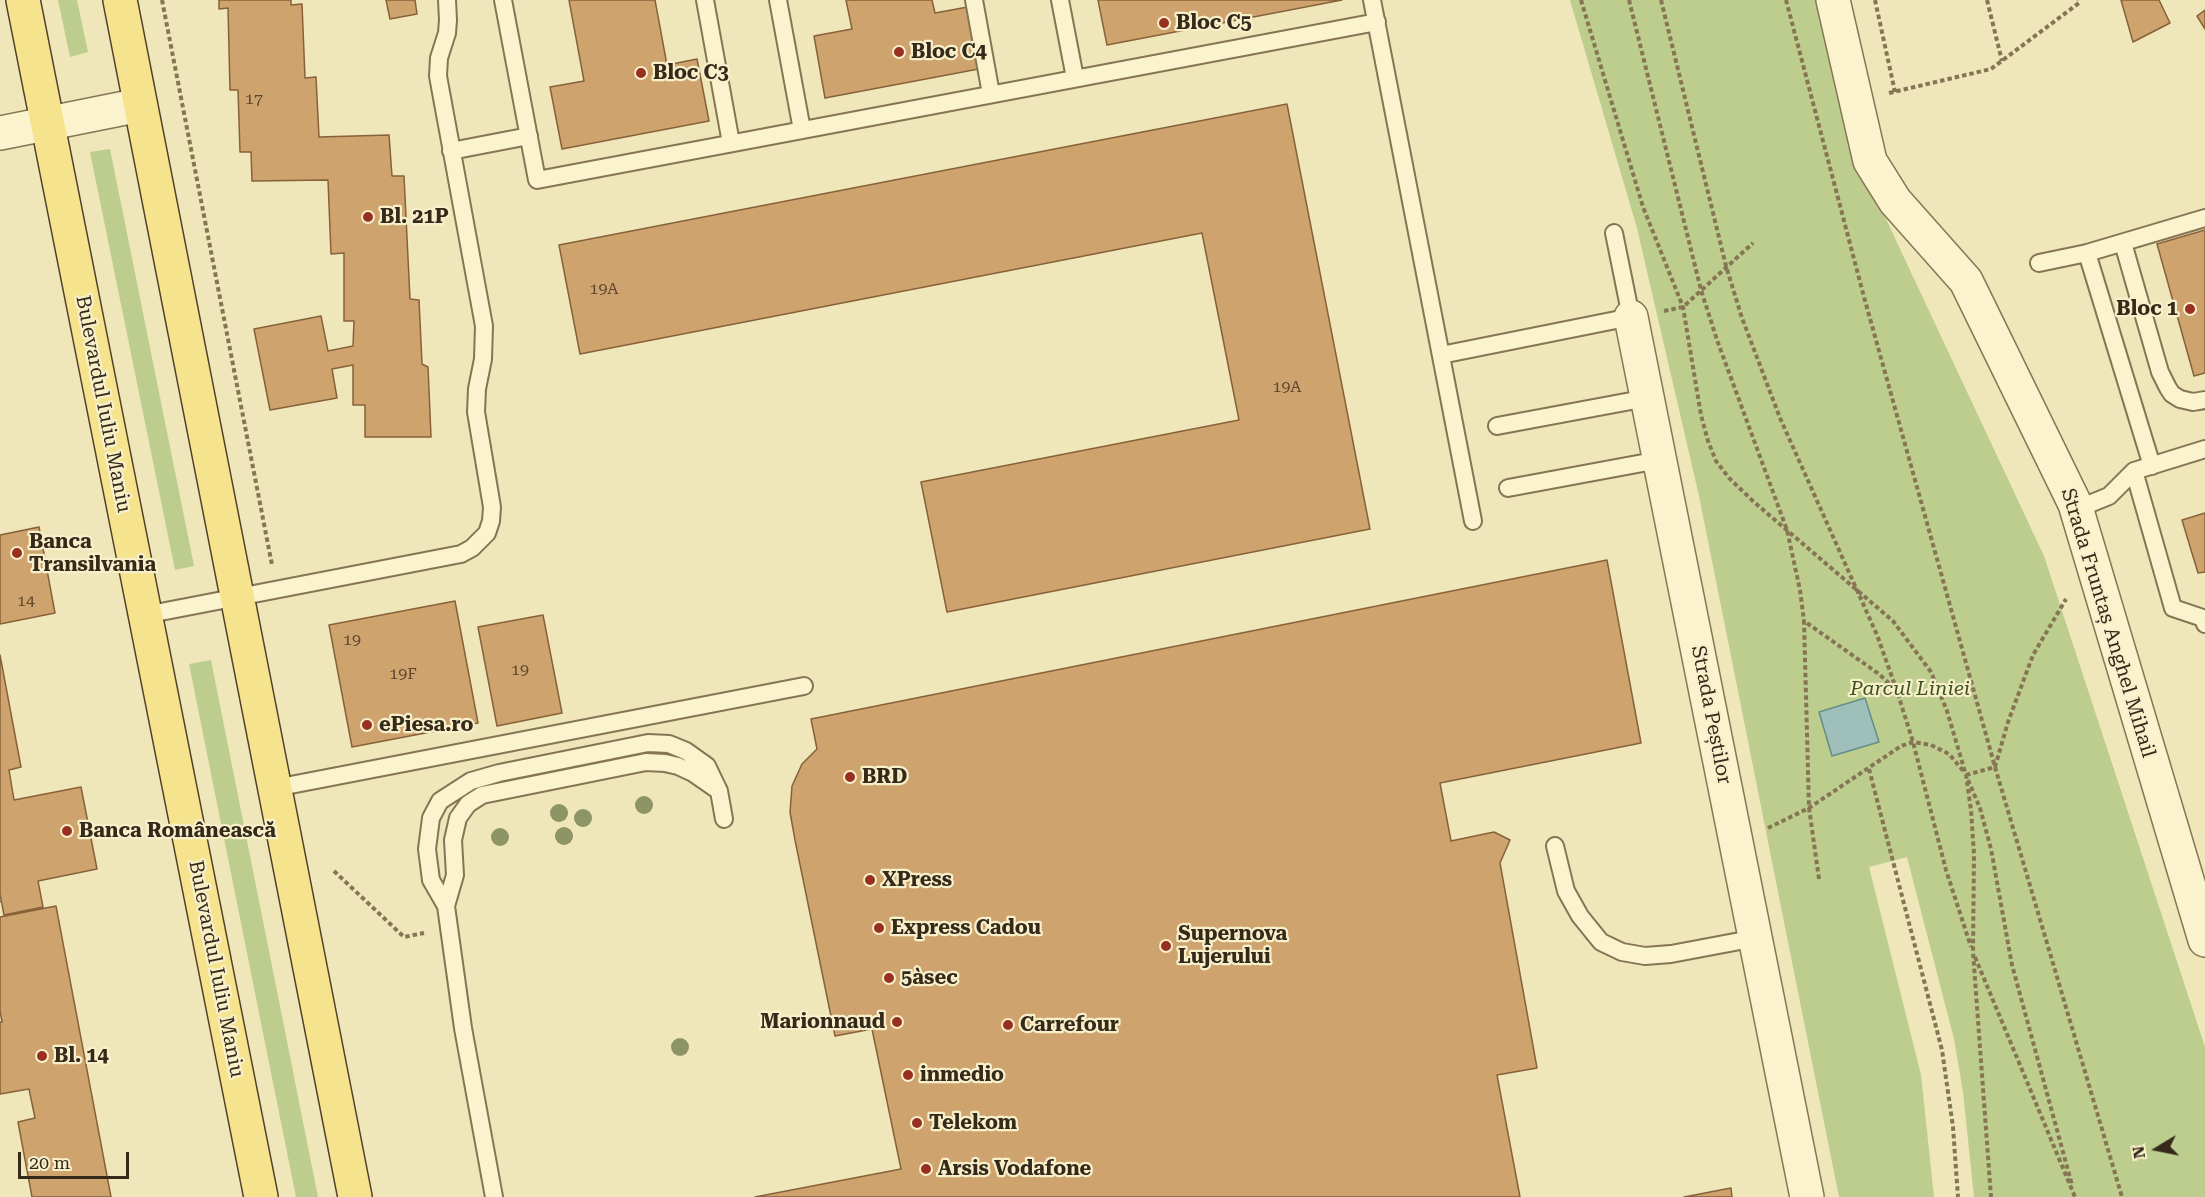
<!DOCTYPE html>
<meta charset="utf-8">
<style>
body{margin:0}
#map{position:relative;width:2205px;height:1197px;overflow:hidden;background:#efe6ba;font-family:"Roboto Serif",serif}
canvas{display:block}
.north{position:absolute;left:2127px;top:1119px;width:60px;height:60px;-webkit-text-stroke:4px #f7f0ca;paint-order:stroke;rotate:260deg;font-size:16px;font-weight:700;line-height:24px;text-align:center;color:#352a1a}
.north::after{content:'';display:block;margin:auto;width:21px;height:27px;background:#352a1a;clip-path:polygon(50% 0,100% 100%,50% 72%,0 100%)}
.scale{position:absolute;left:18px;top:1152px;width:111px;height:27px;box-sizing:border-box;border:3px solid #352a1a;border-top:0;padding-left:8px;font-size:18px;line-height:21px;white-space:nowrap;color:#352a1a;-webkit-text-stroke:4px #f7f0ca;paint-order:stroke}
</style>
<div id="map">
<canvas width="2205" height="1197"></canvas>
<div class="north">N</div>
<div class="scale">20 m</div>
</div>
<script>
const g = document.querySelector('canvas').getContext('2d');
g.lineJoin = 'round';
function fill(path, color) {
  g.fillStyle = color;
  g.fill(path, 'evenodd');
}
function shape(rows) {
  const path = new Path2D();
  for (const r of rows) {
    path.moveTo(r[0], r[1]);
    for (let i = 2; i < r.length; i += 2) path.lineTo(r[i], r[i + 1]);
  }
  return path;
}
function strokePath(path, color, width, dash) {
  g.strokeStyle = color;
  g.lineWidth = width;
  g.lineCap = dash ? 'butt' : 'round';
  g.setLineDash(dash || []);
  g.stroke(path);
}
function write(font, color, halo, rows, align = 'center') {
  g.font = font + ' "Roboto Serif",serif';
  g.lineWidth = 4.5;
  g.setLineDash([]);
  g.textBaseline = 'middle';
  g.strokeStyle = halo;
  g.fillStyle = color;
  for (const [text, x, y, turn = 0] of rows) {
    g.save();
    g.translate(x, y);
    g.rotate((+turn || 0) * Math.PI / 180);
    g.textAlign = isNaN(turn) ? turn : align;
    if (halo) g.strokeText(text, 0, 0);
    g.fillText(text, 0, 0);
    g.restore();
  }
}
const green = shape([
 [58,0,77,0,88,52,70,57],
 [1570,0,1816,0,1848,138,2044,556,2205,1047,2205,1197,1974,1197,1963,1092,1954,1039,1907,857,1869,867,1921,1075,1934,1197,1839,1197,1699,496,1637,228],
 [110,149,194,566,175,570,90,152],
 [211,660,318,1197,296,1197,189,664]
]);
const water = shape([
 [1865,698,1879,742,1832,756,1819,712,1865,698]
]);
const building = shape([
 [219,0,291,0,291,5,302,4,305,78,316,77,319,137,389,135,392,176,404,176,410,299,419,300,422,364,428,367,431,437,365,437,365,405,353,405,353,365,332,369,337,398,270,410,254,329,321,316,328,351,353,346,354,321,344,321,344,253,331,254,328,180,252,181,251,152,240,152,238,90,230,90,228,8,219,9,219,0],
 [386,0,415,0,417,14,390,19,386,0],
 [569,0,655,0,667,65,697,59,709,121,562,149,550,87,584,81,569,0],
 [846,0,932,0,935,13,973,6,984,68,825,98,814,36,852,29,846,0],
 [1098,0,1342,0,1107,45,1098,0],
 [2121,0,2159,0,2170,23,2133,42,2121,0],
 [2205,10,2205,29,2197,16,2205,10],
 [1287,104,1370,529,947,612,921,482,1239,420,1202,233,580,354,559,245,1287,104],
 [2205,230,2205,373,2194,376,2157,244,2205,230],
 [2205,513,2205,572,2198,573,2182,520,2205,513],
 [39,527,55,613,0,624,0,535,39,527],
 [1607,560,1641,743,1440,783,1451,841,1494,832,1510,840,1500,863,1537,1068,1497,1075,1520,1197,755,1197,901,1169,872,1029,835,1036,795,840,790,812,792,786,802,764,817,749,811,719,1607,560],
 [455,601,478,723,352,747,329,625,455,601],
 [543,615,562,713,497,726,478,627,543,615],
 [0,655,21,767,9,770,14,800,81,787,97,869,38,881,43,907,4,915,0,894,0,655],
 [56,906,111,1197,32,1197,18,1122,35,1118,29,1089,0,1094,0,1022,2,1022,0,1011,0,917,56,906],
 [1731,1188,1732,1197,1684,1197,1731,1188]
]);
const path = shape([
 [162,0,272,565],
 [1581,0,1643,207,1683,307,1701,415,1708,441,1716,461,1729,478,1754,502,1893,621,1931,672,1947,711,1966,775,1971,810,1974,854,1973,952,1991,1197],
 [1629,0,1701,290,1717,340,1787,530,1800,590,1804,621],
 [1661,0,1726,266,1742,318,1780,418,1877,635,1897,691,1913,742,1946,870,1971,947],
 [1786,0,1864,297,1995,767,2122,1197],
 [1875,0,1895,92],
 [1987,0,2002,61],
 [1889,93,1991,69,2079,3,2078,0],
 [1664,311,1683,307,1753,243],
 [1869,769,1942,1050,1953,1127,1958,1197],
 [1966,775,1995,767,2008,722,2033,655,2066,599],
 [1968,780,1980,808,1991,849,2012,965,2072,1185],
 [1768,828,1809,808,1901,746,1913,742,1931,745,1949,754,1965,773],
 [334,871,404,937,424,933],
 [1819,879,1809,808,1804,621,1879,674,1897,691],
 [0,902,1,901],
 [1975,957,2075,1197]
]);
const lane = shape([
 [503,0,537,180,1377,22],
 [705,0,731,143],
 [778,0,802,130],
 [974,0,991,94],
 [1060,0,1075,78],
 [1372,0,1473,521],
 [451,151,529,136],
 [2123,243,2160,372,2168,388,2172,394,2180,399,2193,402,2205,400],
 [2087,253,2152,466],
 [2039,263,2087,253,2205,218],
 [1441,355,1631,317,1614,233],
 [1497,426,1647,398],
 [2205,449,2134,471,2173,608,2203,618,2205,624],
 [1508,488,1659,460],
 [2077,509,2109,496,2134,471],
 [145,615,461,554,472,548,487,533,491,521,492,507,476,412,477,389,483,359,484,326,438,76,439,58,447,33,448,20,447,0],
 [275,788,804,686],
 [1555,846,1566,891,1580,916,1601,942,1622,952,1645,956,1671,954,1756,938],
 [446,906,455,875,453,840,458,818,468,804,482,795,646,762,665,763,678,766,693,773,719,791],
 [494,1197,463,1028,446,906,431,880,427,849,431,818,440,801,471,781,499,773,648,743,669,744,686,751,707,766,719,791,724,819]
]);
const street = shape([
 [1833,0,1870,161,1895,201,1966,281,2075,504,2205,940],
 [0,133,140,105],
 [1631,317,1807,1197]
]);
const primary = shape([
 [23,0,261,1197],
 [120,0,355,1197]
]);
const trees = [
 [644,805],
 [559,813],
 [583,818],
 [564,836],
 [500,837],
 [680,1047]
];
const markers = [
 [1164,23,6,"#983022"],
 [899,52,6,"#983022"],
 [641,73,6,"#983022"],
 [368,217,6,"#983022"],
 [2190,309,6,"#983022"],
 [17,553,6,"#983022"],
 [367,725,6,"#983022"],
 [850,777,6,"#983022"],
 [67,831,6,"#983022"],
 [870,880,6,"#983022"],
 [879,928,6,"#983022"],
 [1166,946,6,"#983022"],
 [889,978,6,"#983022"],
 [897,1022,6,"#983022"],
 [1008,1025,6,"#983022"],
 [42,1056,6,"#983022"],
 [908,1075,6,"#983022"],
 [917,1123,6,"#983022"],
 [926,1169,6,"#983022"]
];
const numberNames = [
 ["17",254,99],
 ["19A",604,289],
 ["19A",1287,387],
 ["14",26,601],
 ["19",352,640],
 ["19",520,670],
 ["19F",403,674]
];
const poiNames = [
 ["Bloc C5",1176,23],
 ["Bloc C4",911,52],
 ["Bloc C3",653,73],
 ["Bl. 21P",380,217],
 ["Bloc 1",2178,309,"right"],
 ["Banca",29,542],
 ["Transilvania",29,565],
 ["ePiesa.ro",379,725],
 ["BRD",862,777],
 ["Banca Românească",79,831],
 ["XPress",882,880],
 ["Express Cadou",891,928],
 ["Supernova",1178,934],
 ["Lujerului",1178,957],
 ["5àsec",901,978],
 ["Marionnaud",885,1022,"right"],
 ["Carrefour",1020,1025],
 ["Bl. 14",54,1056],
 ["inmedio",920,1075],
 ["Telekom",929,1123],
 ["Arsis Vodafone",938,1169]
];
const streetNames = [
 ["Bulevardul Iuliu Maniu",103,404,79],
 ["Strada Fruntaș Anghel Mihail",2108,623,73],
 ["Strada Peștilor",1711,715,79],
 ["Bulevardul Iuliu Maniu",216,969,79]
];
const parkNames = [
 ["Parcul Liniei",1910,689]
];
fill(green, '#bdcd8e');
fill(water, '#9fbfba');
strokePath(water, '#668d88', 1.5);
fill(building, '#cfa36e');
strokePath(building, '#866239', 1.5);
strokePath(lane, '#867554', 20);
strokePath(street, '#867554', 36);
strokePath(primary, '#534229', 36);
strokePath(path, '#867554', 4, [4.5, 3]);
strokePath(lane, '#faf3cd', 16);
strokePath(street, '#faf3cd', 33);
strokePath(primary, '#f6e38e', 33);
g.fillStyle = '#8e9565';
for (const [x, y] of trees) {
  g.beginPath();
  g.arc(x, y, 9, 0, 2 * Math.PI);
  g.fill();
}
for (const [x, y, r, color] of markers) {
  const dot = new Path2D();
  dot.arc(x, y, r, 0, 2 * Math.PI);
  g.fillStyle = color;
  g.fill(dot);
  strokePath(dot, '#f7f0ca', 2);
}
write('16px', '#5c482f', null, numberNames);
write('bold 20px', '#352a1a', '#f7f0ca', poiNames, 'left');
write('20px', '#352a1a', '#f7f0ca', streetNames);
write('italic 20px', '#3e521f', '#f7f0ca', parkNames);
</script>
